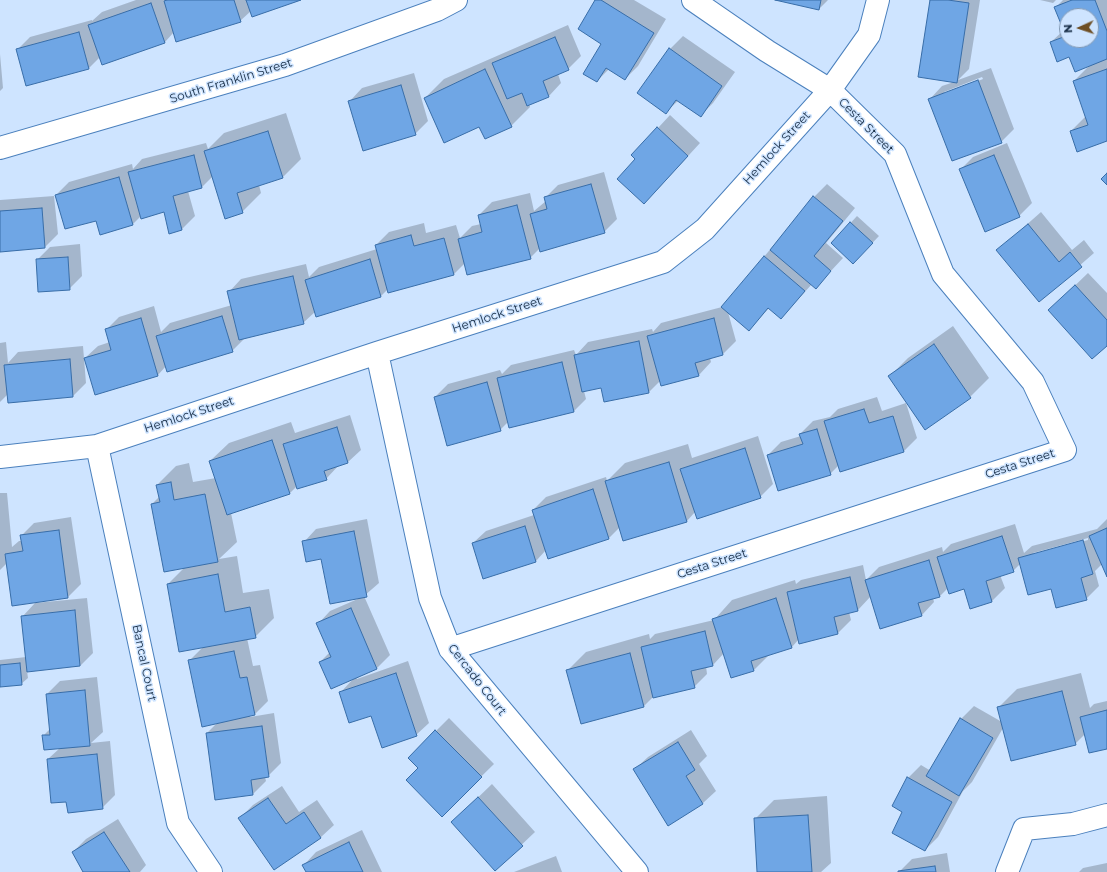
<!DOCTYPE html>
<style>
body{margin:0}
#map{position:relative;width:1107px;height:872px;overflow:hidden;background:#cee4ff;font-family:Montserrat,sans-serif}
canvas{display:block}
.north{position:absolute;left:1059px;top:8px;width:40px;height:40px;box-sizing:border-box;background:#cee4ff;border:1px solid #859bb5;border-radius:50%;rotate:267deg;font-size:11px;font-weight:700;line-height:16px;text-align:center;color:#182e47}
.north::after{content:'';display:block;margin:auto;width:14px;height:18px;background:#6e4f25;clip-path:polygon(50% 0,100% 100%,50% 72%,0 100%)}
</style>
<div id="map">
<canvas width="1107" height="872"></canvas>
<div class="north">N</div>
</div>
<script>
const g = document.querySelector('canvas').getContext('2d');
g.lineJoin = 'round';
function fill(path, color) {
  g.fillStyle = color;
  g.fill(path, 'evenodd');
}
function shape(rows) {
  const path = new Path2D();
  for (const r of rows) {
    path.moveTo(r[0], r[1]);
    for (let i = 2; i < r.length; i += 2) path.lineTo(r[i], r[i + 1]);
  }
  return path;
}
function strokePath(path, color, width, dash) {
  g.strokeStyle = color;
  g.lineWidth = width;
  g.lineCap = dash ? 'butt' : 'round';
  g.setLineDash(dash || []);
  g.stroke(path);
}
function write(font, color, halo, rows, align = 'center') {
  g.font = font + ' Montserrat,sans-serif';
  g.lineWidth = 3;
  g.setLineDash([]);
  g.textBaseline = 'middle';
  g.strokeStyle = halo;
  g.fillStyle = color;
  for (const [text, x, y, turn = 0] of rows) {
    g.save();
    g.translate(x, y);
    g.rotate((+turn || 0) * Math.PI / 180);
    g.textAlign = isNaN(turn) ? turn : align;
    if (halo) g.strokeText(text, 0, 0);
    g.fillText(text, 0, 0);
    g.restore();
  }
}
const shadow = shape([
 [136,0,297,0,251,11,240,21,174,32,165,42,102,64,100,57,89,68,17,50,30,37,92,20,92,21,102,12],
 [597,0,634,0,666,19,638,66,625,79,609,69,597,81,603,43],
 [779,0,828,0,819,9],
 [931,0,980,0,969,69,958,80,991,68,1014,129,1001,142,930,99,942,86,954,82],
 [982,77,983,79,944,94,944,92],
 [1040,0,1056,0,1053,3],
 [1063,0,1107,0,1107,140,1071,131,1086,116,1074,81,1091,64,1070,56,1051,42,1064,30,1056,7],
 [1067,16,1091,16,1091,40,1067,40],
 [568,25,581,56,568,69,558,74,561,83,549,96,529,104,530,107,511,126,479,126,425,98,444,79],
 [683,36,735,72,713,103,701,115,679,100,666,112,638,93,670,49],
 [0,54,3,88,0,91],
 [414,73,428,121,415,134,350,101,362,88],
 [286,113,301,159,282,178,259,185,261,193,242,212,213,176,202,187,188,191,195,216,182,229,170,232,165,211,141,216,133,224,96,219,56,195,69,182,132,164,133,169,142,159,206,143,208,149,224,133],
 [670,115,700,143,657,190,637,159,658,128],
 [1007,143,1032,203,1019,216,960,170,973,157],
 [604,172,617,219,604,232,540,248,530,258,465,263,454,274,388,289,381,296,316,311,303,323,245,338,232,351,166,366,158,375,85,358,98,346,110,342,106,330,119,317,154,306,161,332,170,323,232,305,229,292,241,279,306,264,309,277,319,267,377,249,376,245,389,232,424,223,426,233,456,225,460,238,472,226,481,224,479,215,492,202,530,193,534,211,546,201,545,198,558,185],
 [827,184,855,208,826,243,843,258,816,287,812,284,781,318,769,308,749,330,728,312,736,341,723,354,710,358,711,362,699,375,660,381,649,392,605,401,602,387,584,391,586,399,573,412,508,422,500,430,435,397,448,384,500,370,502,374,511,365,574,350,576,355,588,342,652,329,653,332,661,323,722,307,814,197],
 [54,196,58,234,45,247,0,251,0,200],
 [1041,212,1072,250,1084,240,1094,253,1039,301,998,250],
 [857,216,879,236,859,257,832,243],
 [80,244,82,276,69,289,37,260,50,247],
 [1088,273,1107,293,1107,344,1062,298],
 [953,326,989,378,970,397,925,429,889,377,908,358],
 [6,342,8,363,18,352,83,346,86,383,73,396,8,402,8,394,0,402,0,343],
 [877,397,882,411,906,403,917,438,904,451,841,471,839,465,830,474,768,455,781,442,801,436,800,434,813,421,830,417,838,409],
 [350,415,361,450,348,462,339,465,326,479,297,486,290,493,231,513,237,542,219,559,237,556,243,593,269,589,274,618,255,637,247,638,253,666,260,665,268,701,255,714,250,715,250,717,274,713,281,763,268,776,265,777,266,781,253,794,215,799,207,733,218,722,189,661,204,646,168,584,185,567,152,504,160,496,157,485,176,466,189,463,193,482,216,478,210,461,229,443,291,422,295,433],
 [758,436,773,484,760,497,695,512,687,521,620,527,609,538,549,558,546,550,536,561,484,578,473,543,486,531,534,515,533,510,546,497,606,477,607,481,625,463,688,444,692,458],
 [0,493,7,493,12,547,19,541,22,541,21,536,34,523,71,517,81,584,68,597,7,563,0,570],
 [367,519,379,583,364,596,390,655,377,668,356,677,357,679,408,661,429,723,416,735,372,715,340,693,355,677,320,662,330,652,318,624,330,611,360,598,322,558,304,542,316,529],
 [1107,519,1107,575,1102,564,1095,571,1099,586,1086,599,1052,588,1020,564,1013,571,1000,575,1005,588,992,601,964,588,948,588,940,596,933,598,934,602,922,615,871,596,858,610,849,612,851,620,838,633,799,639,792,647,770,654,754,670,724,653,713,665,706,666,707,674,694,687,653,697,644,706,581,723,567,671,586,652,649,634,650,639,655,634,714,620,732,600,795,580,796,584,801,580,863,565,866,580,879,567,942,547,943,552,951,544,1015,524,1024,553,1032,546,1097,529],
 [1088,538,1088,540,1033,555,1033,553],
 [87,598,93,653,80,666,27,671,28,678,21,684,0,686,0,660,26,657,22,617,35,603],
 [1081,673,1090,708,1094,704,1107,701,1107,748,1085,734,1075,744,1003,728,972,782,963,791,938,837,925,850,904,811,908,778,921,765,931,771,961,719,974,706,1002,722,998,708,1017,689],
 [97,677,103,732,91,743,110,741,115,795,102,808,67,801,48,759,60,748,43,736,51,728,47,694,60,681],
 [449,718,494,764,442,815,420,768,409,758],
 [691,730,707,756,699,764,716,791,703,803,668,825,635,769,648,757],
 [492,784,535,832,495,870,465,810],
 [282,786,299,812,317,800,334,825,321,837,274,869,240,818,253,805],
 [827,796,831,863,821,872,758,872,755,819,774,800],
 [118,819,146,865,140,872,82,872,84,870,73,852,86,839],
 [362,830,382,872,307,872,304,865,316,852],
 [947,853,950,872,899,872,912,859],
 [556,856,562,872,514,872],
 [1107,863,1107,872,1079,872,1083,868]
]);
const building = shape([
 [167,0,234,0,241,22,176,42,164,1,167,0],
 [246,0,301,0,252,17,246,0],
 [595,0,601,0,654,33,625,80,606,68,597,82,583,74,601,44,578,29,595,0],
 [775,0,821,0,819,10,775,0],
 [930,0,948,0,969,3,957,83,918,77,930,0],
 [1072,0,1095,0,1107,31,1107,59,1075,72,1069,57,1057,62,1050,42,1066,36,1054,7,1072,0],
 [1067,16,1091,16,1091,40,1067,40,1067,16],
 [151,3,165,43,102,65,88,25,151,3],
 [79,32,89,69,26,86,16,49,79,32],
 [555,37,569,70,543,81,549,97,527,106,522,93,507,99,492,63,555,37],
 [669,48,722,86,701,117,676,100,666,114,637,93,669,48],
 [485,69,512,127,485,139,479,127,444,143,424,98,485,69],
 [1107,69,1107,141,1077,152,1070,131,1088,125,1073,81,1107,69],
 [978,80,1002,143,952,161,928,99,978,80],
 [401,85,416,135,363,151,348,101,401,85],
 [657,127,688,156,644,204,617,179,635,159,631,155,657,127],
 [268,131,283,178,237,193,243,213,225,219,204,151,268,131],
 [194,155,202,188,173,196,182,230,169,234,164,212,141,219,128,172,194,155],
 [994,155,1020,217,985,232,959,169,994,155],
 [1107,173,1107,185,1101,179,1107,173],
 [119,177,133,225,100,235,96,221,65,229,55,195,119,177],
 [591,184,605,233,540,252,530,214,547,209,544,197,591,184],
 [813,196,843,221,814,256,831,271,816,289,770,250,813,196],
 [517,205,531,259,467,275,458,239,482,232,478,215,517,205],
 [42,208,45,248,0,252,0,211,42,208],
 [850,222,873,243,853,264,831,243,850,222],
 [1028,224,1059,262,1070,252,1082,267,1039,302,996,250,1028,224],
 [411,235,414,246,444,238,454,275,388,293,375,245,411,235],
 [764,256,805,291,781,319,768,308,749,331,721,307,764,256],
 [68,257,70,290,38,292,36,259,68,257],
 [370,259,381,297,316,317,305,280,370,259],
 [293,276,304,324,239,340,227,291,293,276],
 [1075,285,1107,320,1107,346,1092,359,1048,310,1075,285],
 [222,316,233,352,167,372,156,336,222,316],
 [141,318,158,376,95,395,84,358,111,350,105,329,141,318],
 [714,318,723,355,695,363,699,376,661,386,647,336,714,318],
 [639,341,649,393,604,402,601,388,582,392,574,355,639,341],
 [934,344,971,398,925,430,888,376,934,344],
 [70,359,73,397,8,403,4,365,70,359],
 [562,362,574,412,509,428,497,378,562,362],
 [487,382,501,431,447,446,434,397,487,382],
 [864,409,869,423,893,416,904,452,840,472,824,421,864,409],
 [337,427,348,463,324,471,327,480,297,489,283,444,337,427],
 [817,429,831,475,778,491,767,455,803,444,799,434,817,429],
 [272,440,290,494,227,515,209,461,272,440],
 [745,448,761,498,697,519,680,469,745,448],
 [669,462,687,522,623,541,605,481,669,462],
 [171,482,174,500,205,494,218,562,164,572,151,504,160,502,156,485,171,482],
 [593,489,609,539,548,559,532,510,593,489],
 [525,526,536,562,483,579,472,543,525,526],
 [1107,528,1107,577,1089,536,1107,528],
 [59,530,68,598,12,606,5,554,23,551,20,535,59,530],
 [354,531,367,597,330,604,321,559,306,562,302,541,354,531],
 [1002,536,1014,572,986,581,992,602,970,609,964,589,949,594,937,557,1002,536],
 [1083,540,1093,574,1081,578,1087,600,1056,608,1051,589,1028,595,1018,558,1083,540],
 [929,560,940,597,918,603,922,616,880,629,865,580,929,560],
 [218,574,225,612,250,607,256,638,179,652,167,584,218,574],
 [850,577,858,611,834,617,838,634,799,644,787,592,850,577],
 [776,598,792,648,751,661,754,671,731,678,712,619,776,598],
 [351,608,377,669,331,689,319,662,331,657,316,623,351,608],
 [75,610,80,666,27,672,21,616,75,610],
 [705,631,713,666,691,671,695,688,653,698,641,647,705,631],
 [234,651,240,678,247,677,255,715,202,727,188,660,234,651],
 [630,653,644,707,581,724,566,670,630,653],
 [20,663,22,685,0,687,0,665,20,663],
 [396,673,417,736,382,748,371,716,349,723,339,692,396,673],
 [85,690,90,746,44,750,42,735,50,735,46,694,85,690],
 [1062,691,1076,745,1011,761,997,707,1062,691],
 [1107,710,1107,749,1089,753,1080,717,1107,710],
 [960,718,993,738,959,796,926,776,960,718],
 [262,726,269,777,251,780,253,795,215,800,206,733,262,726],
 [435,730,482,777,442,817,406,780,418,768,408,758,435,730],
 [678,742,695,770,686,776,703,804,668,826,633,769,678,742],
 [97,754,103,809,68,813,66,802,51,803,47,759,97,754],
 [907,777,952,802,925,851,892,833,902,812,892,806,907,777],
 [478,797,523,846,495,871,451,822,478,797],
 [268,798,286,824,304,812,321,838,274,870,238,818,268,798],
 [808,815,812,872,757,872,754,818,808,815],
 [104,832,130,872,83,872,72,852,104,832],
 [349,842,363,872,306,872,302,865,349,842],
 [935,866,936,872,898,872,898,871,935,866]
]);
const minor = shape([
 [0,148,285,65,437,10,456,0],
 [377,353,430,598,450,649,637,872],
 [97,446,178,823,211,872],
 [0,457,97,446,377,353,663,262,705,229,830,90,869,35,878,0],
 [450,649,1065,450,1033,382,943,274,895,154,830,90,767,51,693,0],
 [1007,872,1024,829,1073,824,1107,815]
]);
const streetNames = [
 ["South Franklin Street",231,81,-17],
 ["Cesta Street",866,126,45],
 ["Hemlock Street",777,148,-48],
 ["Hemlock Street",497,315,-18],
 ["Hemlock Street",189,415,-18],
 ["Cesta Street",1020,464,-18],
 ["Cesta Street",712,564,-18],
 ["Bancal Court",144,663,78],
 ["Cercado Court",477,680,52]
];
fill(shadow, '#0003');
fill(building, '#6fa6e5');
strokePath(building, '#386da8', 1);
strokePath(minor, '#4b80bd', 24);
strokePath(minor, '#fff', 22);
write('12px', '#182e47', '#cee4ff', streetNames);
</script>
